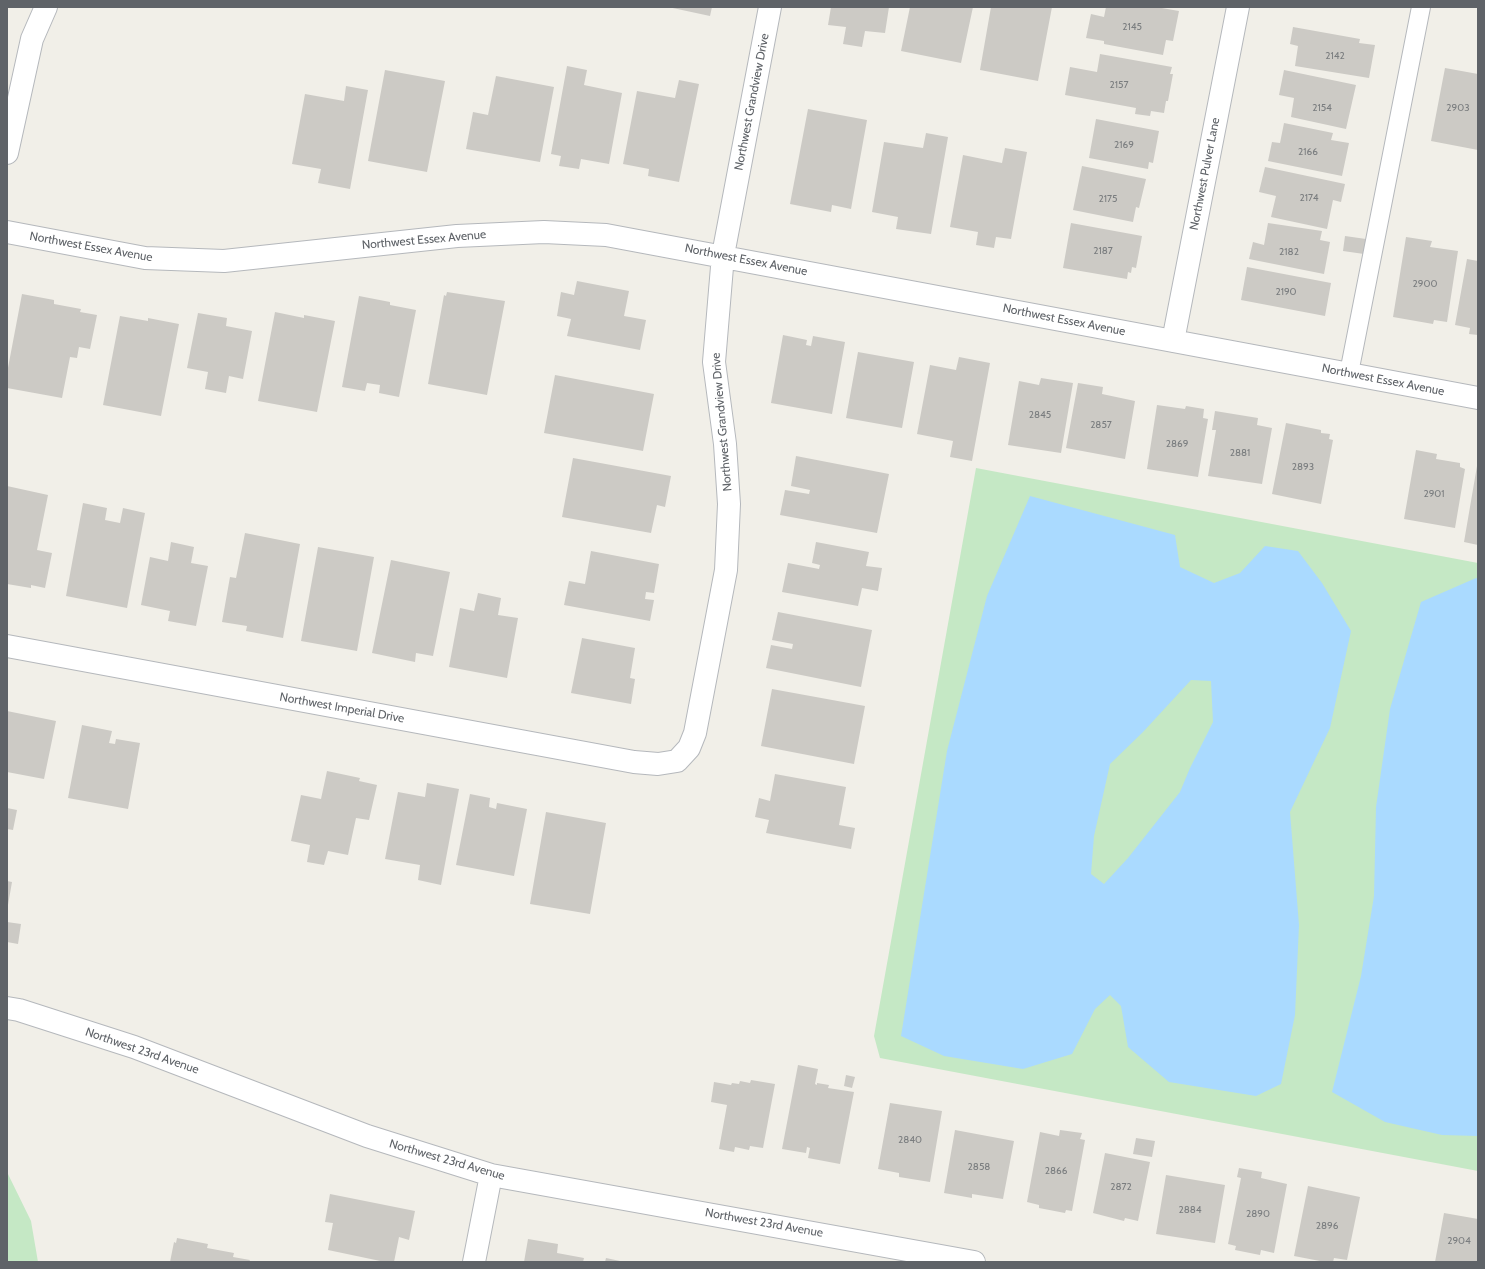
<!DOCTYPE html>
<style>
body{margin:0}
#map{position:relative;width:1485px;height:1269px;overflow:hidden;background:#f1efe8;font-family:Cabin,sans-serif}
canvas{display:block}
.frame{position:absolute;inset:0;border:8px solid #5f6368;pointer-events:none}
</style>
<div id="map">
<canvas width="1485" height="1269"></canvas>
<div class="frame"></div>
</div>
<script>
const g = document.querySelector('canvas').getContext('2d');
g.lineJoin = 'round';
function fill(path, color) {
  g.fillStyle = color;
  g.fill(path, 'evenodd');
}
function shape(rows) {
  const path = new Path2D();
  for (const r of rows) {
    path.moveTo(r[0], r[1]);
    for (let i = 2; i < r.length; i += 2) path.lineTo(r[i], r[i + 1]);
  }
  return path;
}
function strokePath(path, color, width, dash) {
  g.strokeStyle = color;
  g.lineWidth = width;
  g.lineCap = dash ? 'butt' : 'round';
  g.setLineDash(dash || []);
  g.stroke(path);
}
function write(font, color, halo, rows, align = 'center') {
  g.font = font + ' Cabin,sans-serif';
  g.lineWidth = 4;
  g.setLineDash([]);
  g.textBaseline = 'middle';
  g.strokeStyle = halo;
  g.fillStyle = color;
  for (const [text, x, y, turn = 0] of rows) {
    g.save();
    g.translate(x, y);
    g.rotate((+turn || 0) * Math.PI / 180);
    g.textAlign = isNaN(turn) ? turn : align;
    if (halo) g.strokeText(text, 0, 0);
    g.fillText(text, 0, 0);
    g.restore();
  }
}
const green = shape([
 [976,468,1478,563,1478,1171,880,1058,874,1036],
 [7,1172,31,1221,38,1262,7,1262]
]);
const water = shape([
 [1030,496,1175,535,1180,567,1214,583,1240,573,1265,546,1298,551,1322,583,1351,631,1330,728,1290,812,1299,925,1295,1015,1281,1084,1256,1096,1169,1082,1128,1047,1121,1006,1110,995,1095,1009,1072,1054,1023,1069,944,1056,901,1036,947,751,987,596],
 [1191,680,1211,681,1213,722,1190,768,1180,792,1128,858,1104,884,1091,874,1094,836,1110,764,1143,732],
 [1476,578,1478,579,1478,1136,1442,1135,1385,1122,1332,1092,1361,976,1374,896,1376,807,1390,709,1421,602]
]);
const building = shape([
 [668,7,712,7,710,16],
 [831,7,889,7,885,33,865,31,862,47,843,44,846,27,828,25],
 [910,7,973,7,961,63,901,51],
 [991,7,1052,7,1038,81,980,70],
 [1106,7,1156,7,1179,11,1173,41,1166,40,1163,55,1104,44,1104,41,1086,38,1091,14,1104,17],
 [1293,27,1360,39,1359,43,1375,45,1369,78,1295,66,1298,46,1290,44],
 [1100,54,1172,67,1170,74,1173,74,1168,101,1166,101,1164,113,1151,111,1150,116,1135,114,1136,108,1065,95,1070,67,1097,72],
 [567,66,587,70,584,85,622,93,609,164,581,159,579,169,559,166,561,156,551,154],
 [1445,68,1478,74,1478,150,1431,141],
 [385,70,445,81,427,172,368,161],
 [1284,70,1356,85,1346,129,1291,117,1294,98,1279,95],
 [496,76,554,87,540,162,466,149,473,112,488,115],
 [679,80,699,84,679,182,648,176,649,169,623,164,637,91,675,98],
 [346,86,368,90,350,189,318,183,321,169,292,164,305,94,344,101],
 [808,109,867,120,851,209,832,205,831,212,790,204],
 [1096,119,1159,131,1153,163,1149,162,1148,169,1089,158],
 [1284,123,1333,133,1331,140,1349,143,1342,176,1268,161,1272,142,1280,143],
 [926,133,948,137,931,234,896,229,898,217,872,212,884,142,923,148],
 [1005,148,1027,152,1011,239,996,237,994,248,976,245,978,232,950,227,963,155,1002,163],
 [1082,166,1146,179,1139,208,1136,207,1133,222,1073,210],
 [1265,167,1345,184,1341,202,1333,200,1327,229,1271,217,1276,196,1259,192],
 [1071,223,1142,236,1136,268,1132,267,1131,273,1128,272,1127,279,1063,268],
 [1268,223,1322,231,1320,240,1330,242,1324,274,1249,259,1253,242,1264,245],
 [1345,236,1366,239,1364,254,1343,251],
 [1406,237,1432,241,1430,247,1458,251,1447,322,1434,320,1433,324,1393,317],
 [1467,259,1478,261,1478,335,1469,334,1470,328,1455,325],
 [1247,267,1331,283,1325,316,1241,300],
 [577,281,629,291,624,316,646,320,640,350,567,336,571,319,557,316,561,292,574,295],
 [447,292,505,301,487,395,428,384,444,295,446,296],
 [22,294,54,300,54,304,81,309,80,312,97,315,90,349,79,347,77,358,70,357,62,398,7,388,7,373],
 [359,296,390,302,390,305,416,310,399,397,379,393,380,385,367,383,365,391,342,387],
 [275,312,304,318,304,315,335,321,317,412,258,401],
 [198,313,227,318,226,326,252,331,243,379,229,376,226,393,205,389,208,372,187,368],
 [120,316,148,321,148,318,179,324,161,416,103,405],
 [783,335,807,340,806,345,811,346,813,336,845,342,832,414,771,403],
 [858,352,914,362,902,428,846,418],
 [959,357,990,363,972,461,950,457,953,441,917,434,930,365,956,370],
 [555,375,654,394,643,451,544,433],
 [1041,378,1073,383,1061,453,1008,445,1019,381,1039,385],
 [1078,383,1103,387,1102,394,1135,401,1125,459,1066,448],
 [1157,405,1185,409,1186,406,1204,409,1203,418,1208,419,1198,477,1147,469],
 [1215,411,1258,418,1257,425,1272,428,1262,484,1208,476,1216,430,1212,430],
 [1286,423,1321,430,1321,433,1330,434,1329,439,1333,440,1321,504,1272,494],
 [1416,450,1437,454,1436,459,1460,463,1460,467,1465,469,1455,528,1404,519],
 [796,456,889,474,877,533,780,515,785,490,809,494,810,490,791,486],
 [573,458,671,476,665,507,657,505,651,533,562,517],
 [1477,466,1478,466,1478,545,1464,542],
 [7,486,48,495,37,550,52,553,45,588,31,585,31,588,7,584],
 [83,503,107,508,105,520,120,523,123,508,145,513,127,608,66,596],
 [245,533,300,544,283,638,246,631,247,626,222,622,230,577,236,578],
 [171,542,194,547,191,563,208,566,196,626,168,621,170,611,141,605,150,557,168,561],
 [816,542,869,552,866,566,882,568,878,591,862,588,858,606,782,592,788,563,819,569,820,565,812,563],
 [318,547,374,557,357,651,301,641],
 [591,551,659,564,654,593,646,592,645,599,654,600,650,621,564,605,569,581,585,584],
 [391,560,450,572,433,656,416,653,415,662,372,653],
 [478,593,501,598,498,615,518,618,507,678,449,667,460,608,474,611],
 [778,612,872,630,861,687,766,668,771,645,792,649,793,644,772,640],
 [582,638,635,648,630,678,635,679,631,704,571,693],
 [772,689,865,706,854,764,761,746],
 [7,711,56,721,44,779,7,772],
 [82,725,112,731,109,743,115,744,116,739,140,743,128,809,68,798],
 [327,771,360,778,359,781,377,785,369,820,356,818,348,855,328,851,324,865,307,862,310,845,291,841,301,795,321,799],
 [775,774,846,787,839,825,855,828,851,849,766,833,769,820,755,817,759,798,770,801],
 [427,783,459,789,441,885,418,880,420,865,385,859,398,792,425,797],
 [470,794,490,798,489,807,496,809,497,803,527,809,514,876,456,865],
 [7,808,17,810,13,830,7,829],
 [546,812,606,823,590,914,530,904],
 [7,881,12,882,8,905,7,905],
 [7,922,21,924,18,944,7,942],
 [798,1065,818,1069,815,1084,817,1085,817,1083,829,1085,828,1088,854,1092,840,1164,808,1158,810,1148,807,1147,806,1153,782,1149],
 [846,1075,855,1077,852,1088,844,1086],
 [751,1080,775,1084,763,1148,750,1146,749,1150,735,1147,734,1152,719,1149,727,1105,711,1102,714,1082,731,1085,732,1083,739,1084,740,1081,750,1083],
 [890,1103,942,1111,930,1182,899,1177,899,1173,878,1169],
 [955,1130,1014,1141,1003,1199,972,1194,972,1198,944,1193],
 [1060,1130,1082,1133,1080,1139,1085,1140,1072,1211,1066,1210,1065,1213,1039,1208,1039,1205,1027,1202,1040,1132,1059,1136],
 [1136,1138,1155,1141,1152,1157,1133,1154],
 [1105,1153,1150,1162,1138,1221,1125,1218,1124,1221,1093,1213],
 [1239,1168,1262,1172,1261,1178,1287,1184,1274,1253,1261,1250,1260,1255,1235,1250,1236,1246,1228,1244,1241,1178,1237,1177],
 [1166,1175,1225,1185,1215,1243,1156,1234],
 [1308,1186,1360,1197,1347,1260,1334,1258,1333,1262,1325,1262,1294,1256],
 [330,1194,415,1211,409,1240,399,1237,394,1262,385,1262,328,1250,333,1223,325,1222],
 [1444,1213,1478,1219,1478,1262,1435,1262],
 [177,1238,208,1244,207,1248,234,1253,233,1257,250,1260,249,1262,170,1262,174,1242,176,1243],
 [528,1239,558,1244,557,1253,584,1258,583,1262,524,1262],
 [606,1258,620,1261,620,1262,605,1262]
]);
const service = shape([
 [1349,373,1421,7]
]);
const minor = shape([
 [7,153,32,39,46,7],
 [7,232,145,258,224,261,457,236,544,232,606,235,1478,398],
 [1173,341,1238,7],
 [7,646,634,762,658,764,677,761,689,748,695,733,726,570,729,504,725,444,714,362,723,255,770,7],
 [7,1008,19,1010,134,1047,367,1136,491,1175,974,1262],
 [474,1262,491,1175]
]);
const numberNames = [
 ["2145",1132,27],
 ["2142",1335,56],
 ["2157",1119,85],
 ["2154",1322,108],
 ["2903",1458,108],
 ["2169",1124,145],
 ["2166",1308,152],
 ["2174",1309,198],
 ["2175",1108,199],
 ["2187",1103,251],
 ["2182",1289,252],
 ["2900",1425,284],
 ["2190",1286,292],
 ["2845",1040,415],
 ["2857",1101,425],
 ["2869",1177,444],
 ["2881",1240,453],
 ["2893",1303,467],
 ["2901",1434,494],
 ["2840",910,1140],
 ["2858",979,1167],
 ["2866",1056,1171],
 ["2872",1121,1187],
 ["2884",1190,1210],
 ["2890",1258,1214],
 ["2896",1327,1226],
 ["2904",1459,1241]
];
const streetNames = [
 ["Northwest Grandview Drive",752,102,-79],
 ["Northwest Pulver Lane",1205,174,-79],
 ["Northwest Essex Avenue",424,240,-5],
 ["Northwest Essex Avenue",91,247,10],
 ["Northwest Essex Avenue",746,260,11],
 ["Northwest Essex Avenue",1064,320,11],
 ["Northwest Essex Avenue",1383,380,11],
 ["Northwest Grandview Drive",722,422,-95],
 ["Northwest Imperial Drive",342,708,10],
 ["Northwest 23rd Avenue",142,1051,19],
 ["Northwest 23rd Avenue",447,1160,16],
 ["Northwest 23rd Avenue",764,1223,10]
];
fill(green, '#c5e8c5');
fill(water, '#aadaff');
fill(building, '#cccac5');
strokePath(service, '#b5b8bc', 20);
strokePath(minor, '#b5b8bc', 24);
strokePath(service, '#fff', 18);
strokePath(minor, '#fff', 22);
write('10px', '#7a7d7f', null, numberNames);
write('12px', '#5f6368', '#fff', streetNames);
</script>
